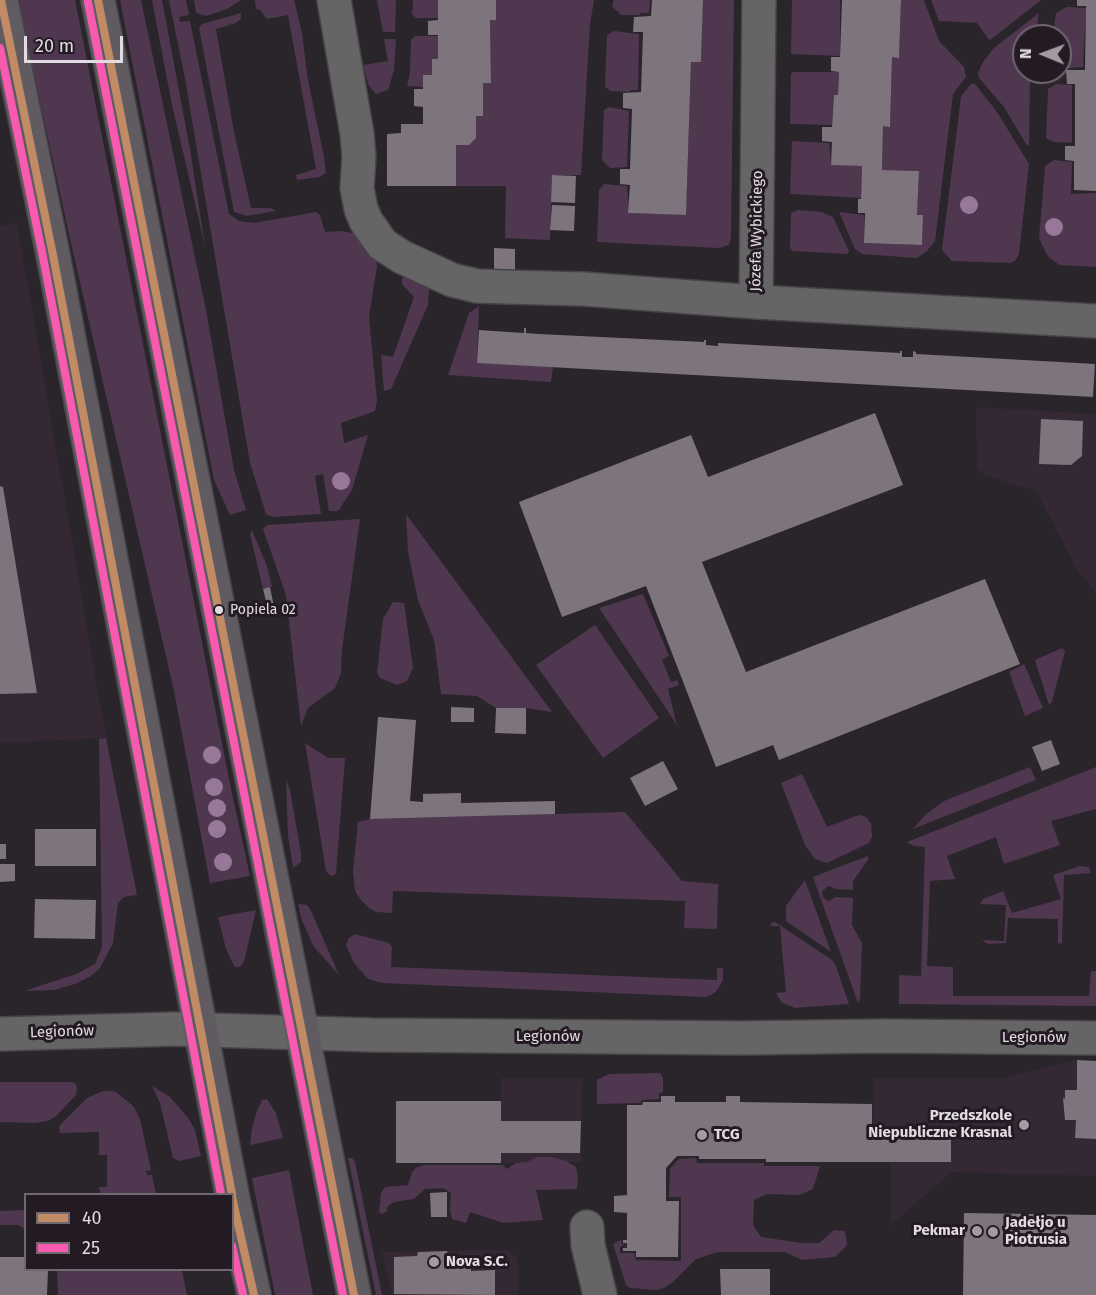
<!DOCTYPE html>
<meta charset="utf-8">
<style>
body{margin:0}
#map{position:relative;width:1096px;height:1295px;overflow:hidden;background:#2a252b;font-family:"Fira Sans",sans-serif}
canvas{display:block}
.legend{position:absolute;left:24px;top:1193px;width:210px;height:78px;box-sizing:border-box;background:#231a23;border:2px solid #6f686f;margin:0;padding:8px 10px;list-style:none;font-size:18px;color:#e2dce2}
.legend li{display:flex;align-items:center;gap:12px;height:30px}
.legend b{width:30px;border:2px solid #6f686f}
.north{position:absolute;left:1012px;top:24px;width:60px;height:60px;box-sizing:border-box;background:#231a23;border:2px solid #6f686f;border-radius:50%;rotate:271deg;font-size:16px;font-weight:700;line-height:24px;text-align:center;color:#e2dce2}
.north::after{content:'';display:block;margin:auto;width:21px;height:27px;background:#a29ca2;clip-path:polygon(50% 0,100% 100%,50% 72%,0 100%)}
.scale{position:absolute;left:24px;top:36px;width:99px;height:27px;box-sizing:border-box;border:3px solid #e2dce2;border-top:0;padding-left:8px;font-size:18px;line-height:21px;white-space:nowrap;color:#e2dce2;-webkit-text-stroke:4px #231a23;paint-order:stroke}
</style>
<div id="map">
<canvas width="1096" height="1295"></canvas>
<ul class="legend">
<li><b style="height:8px;background:#c18c65"></b>40</li>
<li><b style="height:8px;background:#f75aaf"></b>25</li>
</ul>
<div class="north">N</div>
<div class="scale">20 m</div>
</div>
<script>
const g = document.querySelector('canvas').getContext('2d');
g.lineJoin = 'round';
function fill(path, color) {
  g.fillStyle = color;
  g.fill(path, 'evenodd');
}
function shape(rows) {
  const path = new Path2D();
  for (const r of rows) {
    path.moveTo(r[0], r[1]);
    for (let i = 2; i < r.length; i += 2) path.lineTo(r[i], r[i + 1]);
  }
  return path;
}
function strokePath(path, color, width, dash) {
  g.strokeStyle = color;
  g.lineWidth = width;
  g.lineCap = dash ? 'butt' : 'round';
  g.setLineDash(dash || []);
  g.stroke(path);
}
function write(font, color, halo, rows, align = 'center') {
  g.font = font + ' "Fira Sans",sans-serif';
  g.lineWidth = 6;
  g.setLineDash([]);
  g.textBaseline = 'middle';
  g.strokeStyle = halo;
  g.fillStyle = color;
  for (const [text, x, y, turn = 0] of rows) {
    g.save();
    g.translate(x, y);
    g.rotate((+turn || 0) * Math.PI / 180);
    g.textAlign = isNaN(turn) ? turn : align;
    if (halo) g.strokeText(text, 0, 0);
    g.fillText(text, 0, 0);
    g.restore();
  }
}
const built = shape([
 [17,223,106,738,0,743,0,226],
 [976,407,1096,414,1096,593,1078,571,1036,491,984,475,977,468],
 [1077,1060,1096,1061,1096,1176,951,1172,891,1225,891,1162,872,1162,874,1078,1002,1078],
 [501,1078,582,1078,581,1162,501,1163],
 [508,1250,518,1259,518,1295,392,1295,382,1252]
]);
const green = shape([
 [18,0,75,0,230,784,250,876,210,883,174,691,70,239],
 [120,0,141,0,206,310,234,470,246,510,230,515,214,480],
 [152,0,162,0,190,149,205,246,172,105],
 [169,0,186,0,189,15,179,17,180,22,190,21,229,214,239,221,254,223,316,212,320,215,325,232,342,231,357,234,375,251,377,266,369,317,377,401,375,411,341,423,344,443,368,435,352,490,338,511,329,511,323,474,315,476,321,514,273,517,266,514,250,463,185,79],
 [194,0,241,0,227,9,206,16,196,13],
 [255,0,294,0,302,33,308,80,324,157,326,173,319,177,297,180,296,175,316,169,288,15,267,19,260,10,256,9],
 [377,0,396,0,395,32,383,32],
 [413,0,438,0,438,18,416,18,412,14],
 [496,0,594,0,590,24,581,175,552,175,550,240,505,238,506,186,456,186,456,145,476,116,483,116,483,83,491,83,490,20,496,20],
 [614,0,650,0,649,13,641,13,640,15,621,15,612,6],
 [703,0,734,0,731,237,729,245,719,248,597,242,599,190,604,184,627,186,629,213,686,215,691,62,701,62],
 [792,0,840,0,840,56,791,54],
 [901,0,924,0,939,41,964,67,966,77,953,94,935,241,927,251,917,258,862,254,855,249,839,212,864,215,865,243,922,245,923,215,917,215,919,171,882,170,883,126,890,126,892,57,899,57],
 [931,0,1041,0,990,40,987,37,977,23,939,21],
 [1067,7,1086,8,1083,67,1060,69,1060,36,1053,36,1056,13],
 [241,13,241,19,236,23,216,29,234,132,251,208,271,208,276,211,247,216,234,212,199,28,202,24],
 [1039,13,1035,36,1024,36,1024,72,1030,72,1029,146,1026,144,1004,107,979,78,978,73,983,62,994,48],
 [614,31,639,34,638,90,630,90,630,92,611,91,605,87,607,35],
 [415,36,438,36,438,59,432,75,423,75,423,87,407,86,410,73,411,40],
 [384,39,396,39,394,70,388,90,376,94,369,86,363,65,388,61],
 [793,72,839,72,838,95,834,96,832,125,790,124,791,74],
 [971,84,975,84,997,112,1029,164,1019,254,1015,261,1010,263,952,261,942,250,961,96],
 [1056,84,1072,85,1072,143,1054,142,1046,138,1048,89],
 [609,107,629,111,627,167,610,168,602,160,604,110],
 [792,141,829,143,831,165,862,166,861,198,790,194],
 [1054,160,1072,162,1071,194,1096,193,1096,267,1059,265,1048,256,1043,247,1039,238,1045,166],
 [798,210,821,212,833,217,849,251,848,254,793,251,790,248,791,213],
 [404,276,420,276,429,289,428,305,391,389,384,391,381,355,393,357,414,297,402,284,402,279],
 [479,306,477,362,553,367,551,382,448,375,469,313],
 [406,514,552,712,526,708,496,708,477,696,441,694,434,640,418,600,408,552],
 [360,519,342,650,341,673,335,688,308,708,301,726,286,595,263,529,267,525],
 [252,530,267,566,272,587,263,589,250,534],
 [643,594,669,656,662,660,671,682,677,680,679,685,668,689,677,725,599,608],
 [393,602,404,603,413,668,407,681,397,685,380,678,377,673,383,619],
 [595,625,659,718,603,758,536,665],
 [1062,648,1065,651,1052,702,1049,705,1035,660],
 [1024,664,1043,708,1025,716,1009,672],
 [106,738,137,895,124,897,118,903,113,943,100,968,91,976,75,984,54,990,24,991,76,974,95,964,102,947,99,739],
 [305,743,328,758,345,758,336,874,331,876,326,871],
 [1030,767,1036,780,913,829,925,815,944,801],
 [1096,767,1096,809,1051,821,1060,845,1004,864,996,837,947,856,955,879,930,881,927,966,953,967,953,996,1089,996,1091,971,1096,971,1096,1006,899,1004,899,975,921,976,925,847,914,846,907,842],
 [802,774,827,827,859,815,866,817,871,823,872,837,869,843,827,863,815,859,805,845,781,783],
 [286,779,290,790,301,854,301,862,293,868,288,836],
 [625,812,682,881,718,884,717,929,684,928,685,901,393,891,392,913,376,912,369,908,361,900,355,891,353,872,358,822,370,819],
 [868,856,868,860,853,881,853,890,836,889,829,886,822,891,823,897,828,901,836,897,853,898,852,925,862,943,860,1000,858,1003,813,877],
 [1080,866,1089,867,1091,873,1064,875,1062,943,1058,944,1058,919,1008,918,1006,943,988,944,982,940,1004,941,1006,905,980,904,983,899,1003,891,1012,913,1061,899,1053,875],
 [805,880,831,952,786,921,786,906],
 [298,904,307,905,311,911,339,975,314,947,302,921],
 [256,910,244,962,240,967,236,967,234,966,226,949,218,917],
 [775,922,832,960,835,964,849,1004,795,1008,781,1002,776,993,786,992,780,926,771,926,771,923],
 [355,934,389,943,392,947,391,967,717,980,717,968,723,968,723,980,716,992,706,997,382,983,368,979,354,963,346,945,349,938],
 [660,1073,663,1078,663,1092,659,1093,659,1099,642,1100,641,1103,597,1104,597,1080,609,1074],
 [0,1082,72,1082,76,1084,77,1089,76,1095,56,1116,50,1120,36,1123,0,1122],
 [152,1086,170,1097,189,1119,195,1130,201,1156,179,1161,173,1158,160,1103],
 [103,1091,114,1091,121,1096,134,1107,140,1119,151,1170,146,1171,147,1175,152,1175,156,1194,100,1194,99,1187,107,1187,107,1155,99,1155,99,1132,60,1133,59,1126,87,1098],
 [267,1099,276,1113,283,1138,250,1145,252,1128,257,1111,262,1100],
 [537,1157,552,1157,566,1161,576,1167,578,1178,577,1189,536,1190,543,1220,504,1223,470,1212,466,1223,452,1219,450,1211,451,1193,443,1188,425,1189,414,1199,394,1202,388,1206,387,1211,382,1214,379,1212,381,1193,385,1187,408,1185,412,1172,417,1167,425,1165,503,1165,507,1169,516,1163,527,1162],
 [348,1158,352,1158,355,1162,382,1295,376,1295],
 [696,1158,697,1163,764,1163,764,1166,820,1166,813,1189,799,1195,767,1194,754,1200,753,1225,761,1237,801,1243,819,1243,834,1230,845,1231,847,1245,835,1257,802,1260,785,1252,718,1252,696,1259,673,1282,664,1288,657,1290,630,1288,626,1285,613,1244,621,1240,622,1244,625,1244,620,1247,620,1253,634,1253,636,1260,681,1261,681,1197,669,1197,670,1169,679,1159],
 [289,1170,313,1295,275,1295,252,1178],
 [25,1210,25,1229,18,1225,0,1225,0,1211],
 [57,1270,182,1270,187,1295,58,1295]
]);
const building = shape([
 [438,0,496,0,496,20,490,20,491,83,483,83,483,116,476,116,476,138,469,145,456,145,456,186,387,186,387,134,401,133,401,124,423,124,423,107,414,106,414,89,423,89,423,75,432,75,432,59,438,59,438,35,428,35,428,21,438,20],
 [652,0,703,0,701,62,691,62,686,215,628,213,630,185,620,184,620,169,630,169,632,109,623,108,623,93,641,92,643,32,633,32,634,17,651,16],
 [842,0,901,0,899,58,892,57,890,127,883,126,882,170,919,171,917,215,923,215,922,245,864,243,865,213,858,213,858,199,861,199,862,166,831,165,832,142,822,141,822,127,832,127,834,95,838,95,839,72,831,71,831,57,840,57],
 [1077,0,1096,0,1096,191,1074,190,1074,161,1065,160,1065,146,1075,146,1075,84,1067,84,1066,70,1085,70,1086,6,1077,6],
 [552,175,576,176,575,203,551,202],
 [552,205,575,206,574,231,550,230],
 [494,248,515,249,515,270,494,269],
 [524,328,526,328,526,333,539,334,704,342,704,340,706,340,706,345,718,346,718,343,900,353,900,351,902,351,902,357,913,357,913,351,916,352,916,354,1095,364,1093,397,477,363,479,330,524,333],
 [875,413,903,485,702,562,746,672,985,579,1020,664,779,760,773,745,716,767,646,586,562,617,519,502,691,435,708,477],
 [1041,419,1083,421,1082,456,1071,465,1039,464],
 [0,486,3,487,37,693,0,694],
 [270,587,275,612,269,613,263,589],
 [451,707,474,708,474,722,451,722],
 [496,708,526,708,526,734,495,733],
 [378,717,416,720,410,801,423,802,423,794,461,793,461,803,555,801,555,814,370,819],
 [1051,740,1060,764,1042,771,1032,747],
 [663,761,678,789,645,806,630,778],
 [35,829,96,829,96,866,35,866],
 [0,844,6,844,6,859,0,859],
 [0,864,15,864,15,881,0,882],
 [35,899,96,900,95,939,34,938],
 [1077,1060,1096,1061,1096,1139,1075,1138,1076,1120,1065,1120,1063,1098,1065,1099,1065,1090,1077,1090],
 [661,1096,675,1096,675,1102,726,1102,726,1096,740,1096,740,1102,872,1104,872,1127,951,1128,951,1162,766,1162,766,1159,699,1159,699,1156,677,1156,666,1168,666,1201,679,1201,678,1257,636,1257,636,1251,623,1251,623,1248,627,1248,627,1243,623,1243,623,1240,627,1240,627,1213,614,1212,614,1196,627,1195,627,1105,642,1105,643,1102,661,1102],
 [396,1101,501,1101,501,1121,581,1121,580,1153,501,1153,501,1163,396,1163],
 [447,1192,447,1217,431,1217,430,1193],
 [964,1213,1096,1215,1096,1295,963,1295],
 [447,1251,448,1256,471,1256,471,1271,495,1270,495,1295,394,1294,394,1257,417,1256,418,1252],
 [0,1257,26,1257,26,1270,48,1270,47,1295,0,1295],
 [720,1269,770,1269,770,1295,721,1295]
]);
const minor = shape([
 [334,0,357,134,359,157,357,188,361,209,366,221,382,244,402,257,452,280,477,286,505,287,584,289,756,302,1096,321],
 [756,302,759,0],
 [0,1034,175,1029,372,1035,743,1038,883,1036,1096,1038],
 [587,1227,588,1245,600,1295]
]);
const major = shape([
 [1,0,53,255,232,1194],
 [98,0,354,1295],
 [232,1195,254,1295]
]);
const bus1 = shape([
 [1,0,53,255,232,1194],
 [98,0,354,1295],
 [232,1197,254,1295]
]);
const bus2 = shape([
 [88,2,343,1295],
 [0,48,43,257,221,1194],
 [232,1246,243,1295]
]);
const trees = [
 [969,205],
 [1054,227],
 [341,481],
 [212,755],
 [214,787],
 [217,808],
 [217,829],
 [223,862]
];
const markers = [
 [219,610,5,"#e2dce2"],
 [1024,1125,6,"#a29ca2"],
 [702,1135,6,"#a29ca2"],
 [977,1231,6,"#a29ca2"],
 [993,1232,6,"#a29ca2"],
 [434,1262,6,"#a29ca2"]
];
const busNames = [
 ["Popiela 02",230,610]
];
const streetNames = [
 ["Józefa Wybickiego",757,231,-89],
 ["Legionów",62,1032,-2],
 ["Legionów",548,1037],
 ["Legionów",1034,1038]
];
const poiNames = [
 ["Przedszkole",1012,1116,"right"],
 ["Niepubliczne Krasnal",1012,1133,"right"],
 ["TCG",714,1135],
 ["Jadełjo u",1005,1223],
 ["Piotrusia",1005,1240],
 ["Pekmar",965,1231,"right"],
 ["Nova S.C.",446,1262]
];
fill(built, '#342835');
fill(green, '#4f3750');
fill(building, '#7e747e');
strokePath(minor, '#474347', 36);
strokePath(major, '#474347', 36);
strokePath(minor, '#666566', 33);
strokePath(major, '#605b60', 33);
strokePath(bus1, '#c18c65', 8);
strokePath(bus2, '#f75aaf', 8);
g.fillStyle = '#977899';
for (const [x, y] of trees) {
  g.beginPath();
  g.arc(x, y, 9, 0, 2 * Math.PI);
  g.fill();
}
for (const [x, y, r, color] of markers) {
  const dot = new Path2D();
  dot.arc(x, y, r, 0, 2 * Math.PI);
  g.fillStyle = color;
  g.fill(dot);
  strokePath(dot, '#231a23', 2);
}
write('14px', '#e2dce2', '#231a23', busNames, 'left');
write('15px', '#e2dce2', '#231a23', streetNames);
write('bold 15px', '#e2dce2', '#231a23', poiNames, 'left');
</script>
